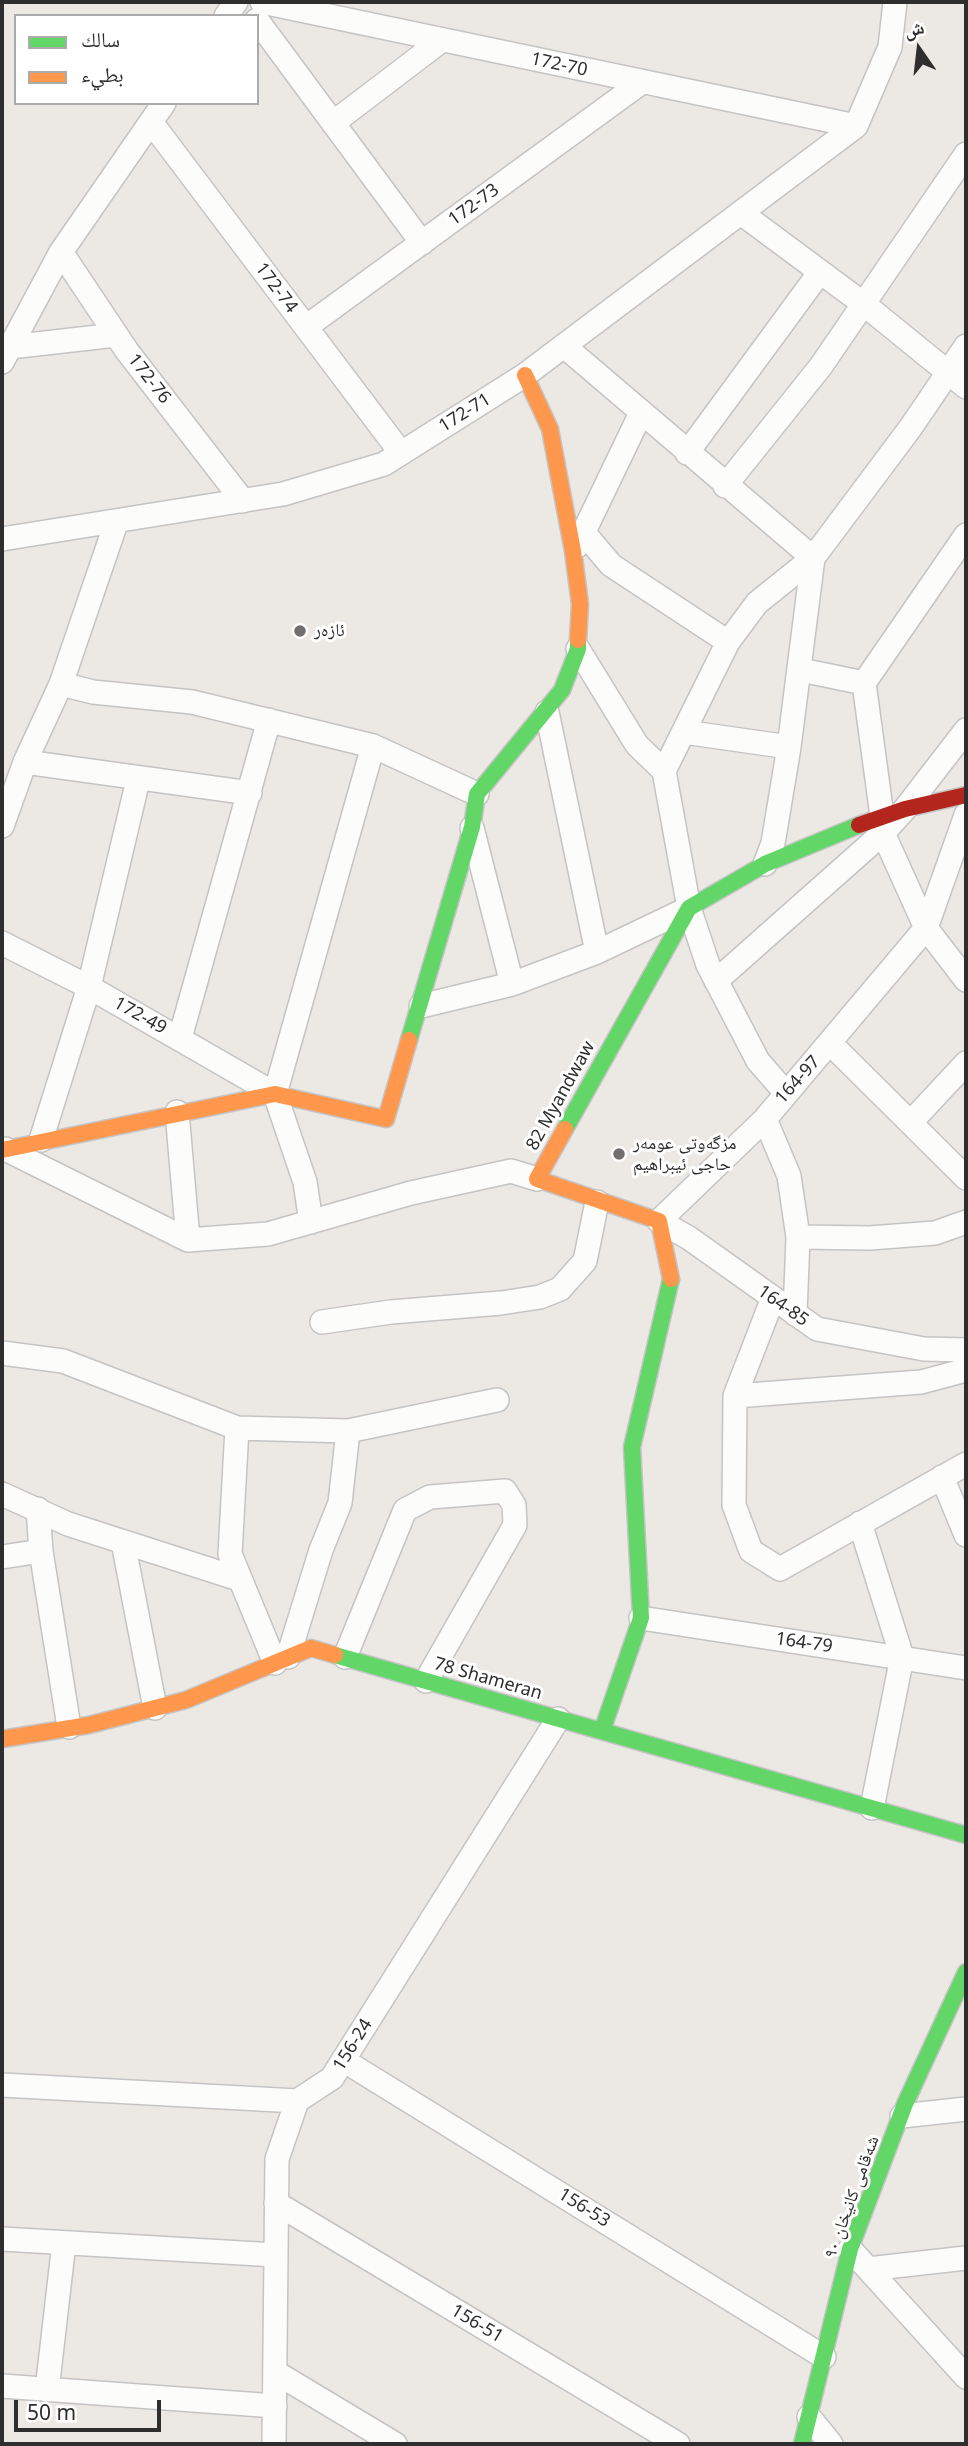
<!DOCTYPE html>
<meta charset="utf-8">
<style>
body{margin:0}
#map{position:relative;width:968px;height:2446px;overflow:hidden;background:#ece8e4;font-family:"Noto Sans","Noto Naskh Arabic",sans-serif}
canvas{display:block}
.frame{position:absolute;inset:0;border:4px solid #2e2e2e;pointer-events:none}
.legend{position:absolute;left:14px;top:14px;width:245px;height:91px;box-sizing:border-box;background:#fff;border:2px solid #ababab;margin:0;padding:9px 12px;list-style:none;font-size:21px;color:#2e2e2e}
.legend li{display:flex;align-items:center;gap:14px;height:35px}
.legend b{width:35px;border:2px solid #ababab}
.north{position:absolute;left:884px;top:14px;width:70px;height:70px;-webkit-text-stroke:5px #fff;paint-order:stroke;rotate:346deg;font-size:19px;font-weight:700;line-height:28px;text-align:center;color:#2e2e2e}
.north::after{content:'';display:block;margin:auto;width:24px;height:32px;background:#2e2e2e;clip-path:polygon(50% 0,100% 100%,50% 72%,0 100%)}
.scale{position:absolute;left:14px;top:2400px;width:147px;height:32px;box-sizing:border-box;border:4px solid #2e2e2e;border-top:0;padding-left:9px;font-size:21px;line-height:24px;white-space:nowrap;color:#2e2e2e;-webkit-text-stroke:5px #fff;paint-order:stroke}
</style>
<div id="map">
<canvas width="968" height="2446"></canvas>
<div class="frame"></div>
<ul class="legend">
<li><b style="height:9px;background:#63d668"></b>سالك</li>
<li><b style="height:9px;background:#ff974d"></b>بطيء</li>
</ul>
<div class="north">ش</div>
<div class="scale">50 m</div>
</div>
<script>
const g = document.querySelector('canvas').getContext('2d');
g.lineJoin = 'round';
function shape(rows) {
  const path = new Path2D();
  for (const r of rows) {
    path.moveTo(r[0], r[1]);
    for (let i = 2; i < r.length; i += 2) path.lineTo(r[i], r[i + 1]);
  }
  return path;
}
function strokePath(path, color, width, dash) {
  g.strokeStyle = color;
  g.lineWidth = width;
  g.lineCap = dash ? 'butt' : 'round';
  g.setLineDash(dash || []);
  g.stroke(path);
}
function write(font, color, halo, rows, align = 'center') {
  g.font = font + ' "Noto Sans","Noto Naskh Arabic",sans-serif';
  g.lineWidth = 6;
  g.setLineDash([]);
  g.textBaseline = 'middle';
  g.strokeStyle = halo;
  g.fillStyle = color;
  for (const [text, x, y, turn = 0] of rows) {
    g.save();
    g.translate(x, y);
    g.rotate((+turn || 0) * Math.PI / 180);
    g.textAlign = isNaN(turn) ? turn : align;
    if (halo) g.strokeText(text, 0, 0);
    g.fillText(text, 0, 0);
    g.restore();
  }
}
const street = shape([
 [262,2,856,126],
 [226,16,236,2],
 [257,20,422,243],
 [151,122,401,453],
 [333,123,442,40],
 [741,213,865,305,966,387],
 [61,252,127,351,243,501],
 [306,327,642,82],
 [564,346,813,558],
 [10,347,116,335],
 [2,362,61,252,164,103],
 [687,453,820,272],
 [725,486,821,366,966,154],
 [584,533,611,565,728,642],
 [2,539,283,494,384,464,525,375,856,126,890,47,895,2],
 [577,546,641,413],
 [578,649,637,745,664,771,689,908,708,965,758,1061,785,1092],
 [801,670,864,683],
 [61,684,93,692,192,702,373,746,477,794],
 [547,712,597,952],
 [684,732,789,747],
 [25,762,250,793],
 [664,771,728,642,757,603,813,558,911,427,966,346],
 [966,815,926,928,765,1119,659,1221,689,1238,817,1329,924,1349,966,1350],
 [882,816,864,683,966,535],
 [2,826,25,762,61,684,116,523],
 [472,828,512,984],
 [883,833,926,928,966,980],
 [765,864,773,843,789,747,813,558],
 [2,943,89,987,275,1094],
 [716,981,883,833,905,809,966,730],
 [421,1006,512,984,597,952,689,908],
 [180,1038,269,720],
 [831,1044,966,1178],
 [177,1112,188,1240],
 [765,1119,789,1176,798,1237,795,1314],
 [911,1122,966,1063],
 [41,1140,89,987,138,780],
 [5,1149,188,1240,268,1234,411,1193,511,1171,537,1179],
 [311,1222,305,1182,275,1094,373,746],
 [798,1237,870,1238,935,1233,966,1222],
 [773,1298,735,1396,734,1505,751,1551,780,1569,966,1464],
 [322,1322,391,1312,501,1303,540,1297,560,1289,585,1261,597,1202],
 [2,1353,63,1361,237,1428,230,1554,275,1663],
 [735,1396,921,1382,966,1370],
 [237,1428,348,1431,497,1400],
 [942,1477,966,1535],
 [2,1494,68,1524,239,1579],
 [38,1509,41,1551,69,1727],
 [860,1523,902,1657,872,1808],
 [123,1542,155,1708],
 [2,1557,41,1551],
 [641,1618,966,1668],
 [288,1657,321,1550,340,1503,348,1431],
 [345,1657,405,1510,430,1497,505,1491,514,1505,515,1525,426,1681],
 [343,2060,824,2357],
 [2,2085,297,2101],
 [902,2116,966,2109],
 [276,2203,678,2444],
 [2,2239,276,2255],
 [850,2249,966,2377],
 [868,2269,966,2258],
 [275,2372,395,2444],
 [2,2386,275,2406],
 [47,2390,64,2243],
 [809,2417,831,2444],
 [274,2444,277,2159,297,2101,332,2078,558,1719]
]);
const fast = shape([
 [409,1040,472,827,477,794,562,690,578,649,578,640],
 [565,1129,689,908,765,864,859,825],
 [335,1655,966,1835],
 [602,1731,641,1618,632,1447,671,1279],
 [802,2444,850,2249,905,2104,966,1972]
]);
const slow = shape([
 [525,375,550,429,573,551,580,604,578,640],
 [565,1129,537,1179,659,1221,671,1279],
 [2,1150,275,1094,386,1119,409,1040],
 [2,1739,89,1725,186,1700,311,1648,335,1655]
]);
const jam = shape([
 [859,825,905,809,966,795]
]);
const markers = [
 [300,631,7,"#706f6e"],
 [619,1154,7,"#706f6e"]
];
const streetNames = [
 ["172-70",559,65,12],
 ["172-73",474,205,-36],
 ["172-74",276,288,53],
 ["172-76",149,379,52],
 ["172-71",465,413,-32],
 ["172-49",140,1016,29],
 ["164-97",798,1080,-48],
 ["82 Myandwaw",561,1096,-61],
 ["164-85",783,1306,35],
 ["164-79",804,1643,8],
 ["78 Shameran",488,1679,16],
 ["156-24",353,2045,-58],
 ["شەقامی کانیخان ٩٠",852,2197,-70],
 ["156-53",584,2208,32],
 ["156-51",477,2324,31]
];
const poiNames = [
 ["ئازەر",314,631],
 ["مزگەوتی عومەر",633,1144],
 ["حاجی ئیبراهیم",633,1165]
];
strokePath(street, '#c5c4c5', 26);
strokePath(fast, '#c5c4c5', 19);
strokePath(slow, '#c5c4c5', 19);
strokePath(jam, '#c5c4c5', 19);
strokePath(street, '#fcfcfb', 23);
strokePath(fast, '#63d668', 16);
strokePath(slow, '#ff974d', 16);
strokePath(jam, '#b3261e', 16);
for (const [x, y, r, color] of markers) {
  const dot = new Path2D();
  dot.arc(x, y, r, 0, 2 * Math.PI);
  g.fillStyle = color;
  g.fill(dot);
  strokePath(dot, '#fff', 2.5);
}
write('18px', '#2e2e2e', '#fff', streetNames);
write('18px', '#2e2e2e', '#fff', poiNames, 'left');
</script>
